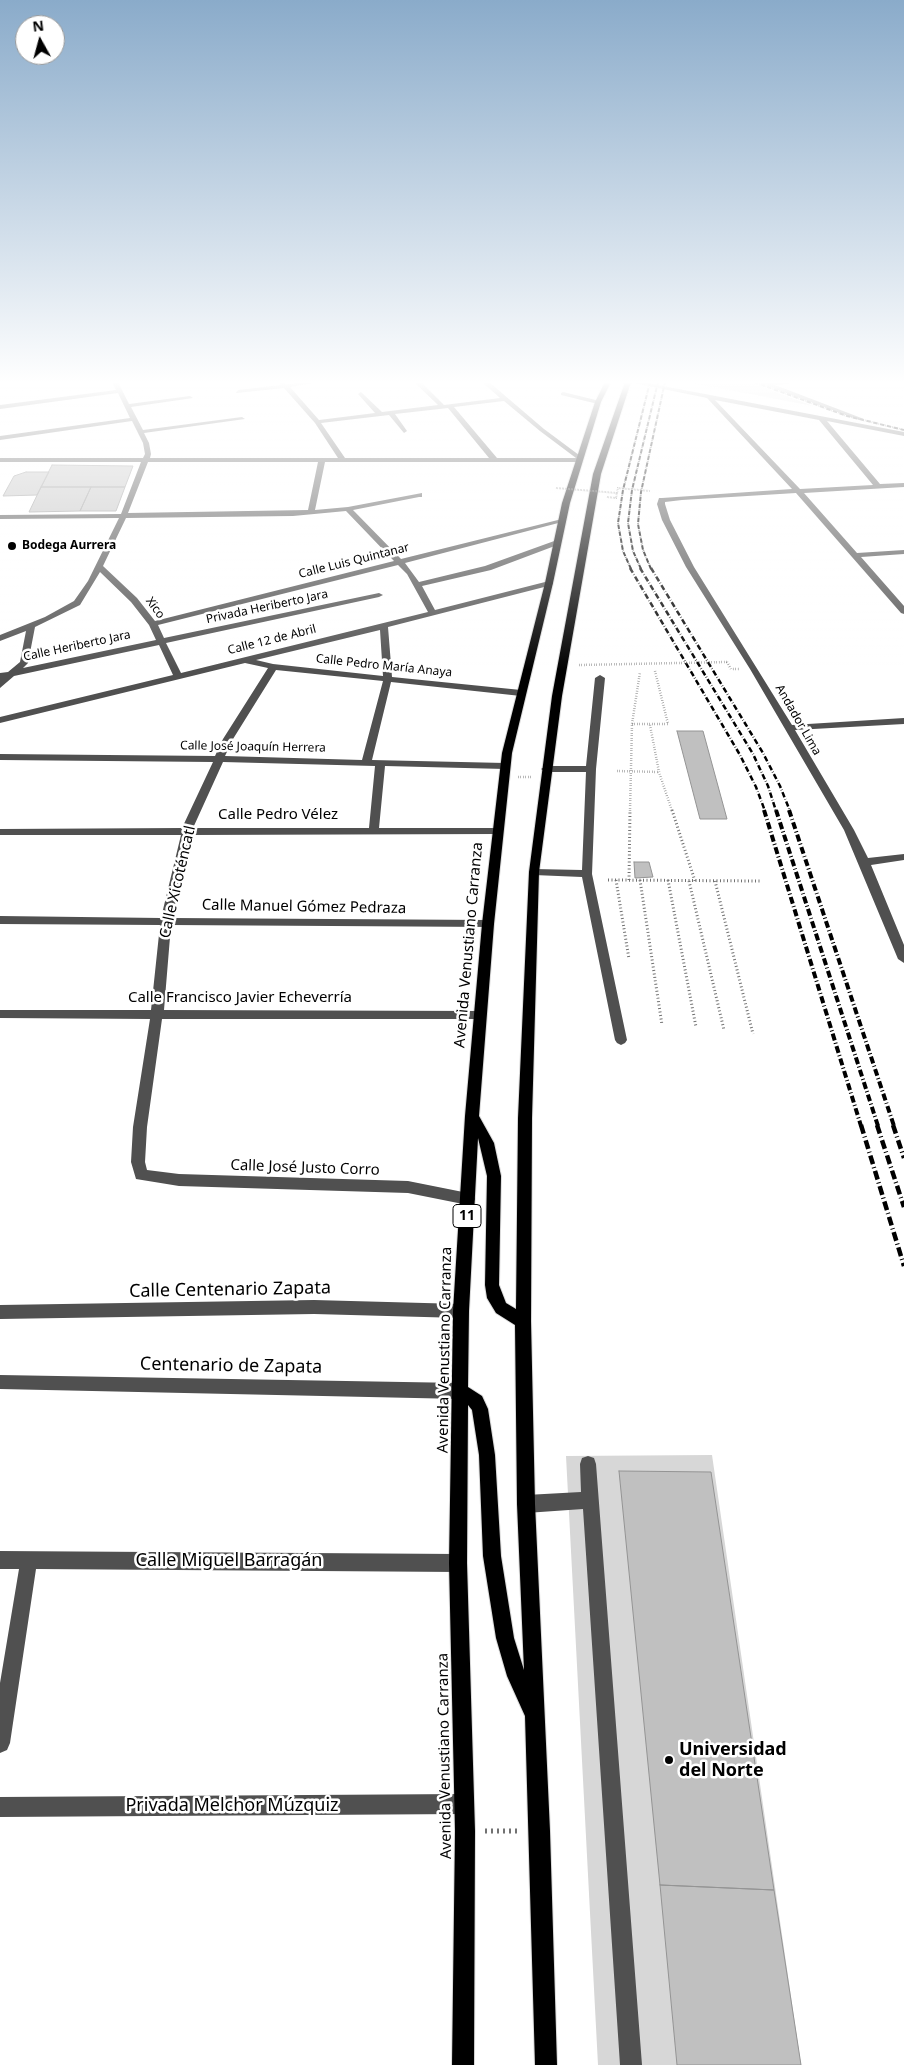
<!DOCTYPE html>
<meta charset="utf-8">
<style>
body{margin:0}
#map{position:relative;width:904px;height:2065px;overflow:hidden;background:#fff;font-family:"Noto Sans",sans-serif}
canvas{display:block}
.north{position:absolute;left:15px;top:15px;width:50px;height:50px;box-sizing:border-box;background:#fff;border:1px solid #999;border-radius:50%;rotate:353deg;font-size:14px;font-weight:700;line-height:20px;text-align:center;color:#000}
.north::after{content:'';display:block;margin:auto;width:18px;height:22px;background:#000;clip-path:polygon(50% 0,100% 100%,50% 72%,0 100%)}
</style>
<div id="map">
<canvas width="904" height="2065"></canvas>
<div class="north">N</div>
</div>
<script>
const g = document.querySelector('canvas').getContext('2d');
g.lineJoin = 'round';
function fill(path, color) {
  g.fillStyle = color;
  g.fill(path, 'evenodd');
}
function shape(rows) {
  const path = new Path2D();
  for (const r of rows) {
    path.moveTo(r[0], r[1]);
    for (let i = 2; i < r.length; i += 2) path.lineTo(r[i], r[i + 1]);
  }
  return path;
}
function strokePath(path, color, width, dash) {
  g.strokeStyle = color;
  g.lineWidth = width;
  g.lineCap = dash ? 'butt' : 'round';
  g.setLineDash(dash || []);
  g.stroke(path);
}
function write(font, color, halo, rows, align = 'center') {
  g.font = font + ' "Noto Sans",sans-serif';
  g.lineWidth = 5;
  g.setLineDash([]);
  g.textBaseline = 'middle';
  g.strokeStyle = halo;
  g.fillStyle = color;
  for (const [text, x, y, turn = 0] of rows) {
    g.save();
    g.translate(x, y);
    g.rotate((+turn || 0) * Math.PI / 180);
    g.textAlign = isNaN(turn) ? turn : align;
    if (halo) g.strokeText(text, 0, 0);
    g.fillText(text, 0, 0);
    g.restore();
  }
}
const green = shape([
 [687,382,749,382,813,406],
 [712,1455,801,2065,598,2065,566,1456]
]);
const building = shape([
 [52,465,133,466,125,487,41,487,52,465],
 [26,472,49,472,37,495,3,496,14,476,26,472],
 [41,487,91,487,80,511,29,512,41,487],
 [91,487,125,487,116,511,80,511,91,487],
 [677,731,703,731,727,819,700,819,677,731],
 [634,862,649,862,653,877,635,878,634,862],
 [619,1471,711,1472,774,1890,660,1885,619,1471],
 [660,1885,774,1890,801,2065,677,2065,660,1885]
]);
const pathFar3 = shape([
 [607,497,616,498,617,493]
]);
const pathFar2 = shape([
 [727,662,731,669,740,669],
 [632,724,668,724,655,671],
 [650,725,659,772,672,811],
 [617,771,659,772],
 [518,777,532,777],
 [630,811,632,724,640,672]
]);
const pathFar1 = shape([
 [672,810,695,881],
 [608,880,760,881],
 [616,880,629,959],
 [629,880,630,810],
 [640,880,662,1025],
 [668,880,696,1027],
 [689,881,724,1030],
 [715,881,753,1034]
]);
const path = shape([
 [485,1831,519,1831]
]);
const minor = shape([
 [112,382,118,382,129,404,190,396,193,398,131,407,143,430,242,417,245,419,144,433,149,443,151,454,150,458,338,458,315,423,284,388,236,393,238,390,281,385,279,382,287,384,319,382,290,387,319,420,375,413,358,394,361,392,382,412,438,405,414,382,421,382,444,405,500,398,482,382,489,382,544,429,583,458,579,462,325,462,315,510,348,507,422,493,422,497,419,497,353,510,401,559,562,519,566,521,405,563,419,582,485,566,557,540,561,542,560,544,491,570,422,586,435,610,549,581,553,583,552,585,388,627,392,677,521,690,526,693,521,696,391,682,372,760,505,763,510,766,505,769,385,766,379,828,496,828,501,831,496,834,191,835,172,918,488,920,494,924,492,927,171,925,164,1010,480,1011,486,1015,480,1019,162,1019,147,1127,145,1162,147,1170,179,1174,408,1181,468,1193,473,1195,475,1199,473,1203,468,1205,408,1193,179,1186,136,1179,131,1162,133,1127,150,1019,0,1018,0,1010,151,1010,160,925,0,924,0,916,161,918,181,835,0,835,0,829,182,828,213,762,0,760,0,754,215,756,223,739,268,668,245,663,0,723,0,717,173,675,159,645,14,676,0,688,0,673,8,672,20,662,26,631,0,641,0,635,45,617,74,601,88,581,119,518,0,519,0,515,121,514,141,462,0,462,0,458,143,458,145,454,143,443,132,421,0,440,0,436,130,418,118,393,0,409,0,405,116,390,112,382],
 [504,401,540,431,576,458,497,458,454,407,504,401],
 [448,408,489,458,345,458,321,423,389,415,404,433,407,431,395,414,448,408],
 [148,462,318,462,308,510,128,513,148,462],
 [346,511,394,561,155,621,137,598,103,566,126,518,293,516,346,511],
 [398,565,407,574,428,612,181,673,166,643,379,597,383,595,379,593,164,638,158,625,398,565],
 [100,572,131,602,149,625,156,640,23,668,28,663,35,627,80,605,100,572],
 [380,630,383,676,273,664,256,660,380,630],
 [276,670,383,681,362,760,225,756,233,739,276,670],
 [223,762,375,766,369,828,193,828,223,762],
 [629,382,642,382,904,432,904,436,827,421,880,484,904,483,904,487,804,493,857,553,904,550,904,554,861,557,904,606,904,614,901,613,796,493,682,500,665,502,665,504,670,520,694,567,792,725,904,718,904,724,795,730,854,830,868,858,904,854,904,860,871,865,904,945,904,963,898,959,844,830,750,669,686,567,662,520,657,504,659,498,662,498,792,489,707,398,629,382],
 [715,400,819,420,873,485,800,489,715,400],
 [757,382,803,382,775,385,864,419,859,420,757,382],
 [563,392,600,401,601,402,598,404,561,395,561,393,563,392],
 [600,675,605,678,596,769,592,874,627,1040,625,1043,621,1045,617,1043,615,1040,582,877,534,875,529,872,534,869,582,870,586,772,546,772,541,769,546,766,586,766,595,678,600,675],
 [314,1300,461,1304,466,1306,469,1311,466,1316,461,1318,314,1314,0,1319,0,1305,314,1300],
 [0,1375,461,1383,467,1386,469,1391,467,1396,461,1399,0,1389,0,1375],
 [588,1456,594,1458,596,1464,642,2065,620,2065,583,1509,526,1513,520,1510,517,1504,520,1498,526,1495,581,1492,580,1464,582,1458,588,1456],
 [0,1551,458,1554,464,1557,467,1563,464,1569,458,1572,36,1569,10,1743,7,1750,0,1753,0,1683,19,1569,0,1569,0,1551],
 [463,1794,470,1797,473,1804,470,1811,463,1814,0,1817,0,1797,463,1794]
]);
const major = shape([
 [605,382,611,382,601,402,570,503,553,583,512,753,494,924,479,1116,494,1143,501,1176,499,1285,506,1303,516,1309,518,1118,529,872,552,696,593,474,625,382,631,382,601,474,562,696,539,872,532,1118,531,1321,535,1504,550,1831,557,2065,535,2065,525,1716,507,1676,496,1638,483,1556,479,1455,472,1410,468,1405,467,1563,475,1831,474,2065,452,2065,455,1831,449,1563,453,1311,465,1116,482,924,502,753,545,583,562,503,595,402,605,382],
 [478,1138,487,1176,485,1285,487,1298,496,1313,515,1325,517,1504,524,1670,514,1638,501,1556,495,1455,488,1409,482,1396,468,1387,469,1311,478,1138]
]);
const railFar3 = shape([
 [754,382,847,416,904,430],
 [631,569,623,551,618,523,623,490,650,382],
 [641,569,633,551,628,523,632,490,658,382],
 [651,569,643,550,638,524,641,492,665,382]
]);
const railFar2 = shape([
 [630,568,740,755,756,787,765,811],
 [640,568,753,754,768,786,776,811],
 [651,568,763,753,780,786,790,811]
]);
const railFar1 = shape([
 [764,810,861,1126],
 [776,810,878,1126],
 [789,810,894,1126]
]);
const rail = shape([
 [861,1125,904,1266],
 [877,1125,904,1207],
 [893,1125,904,1158]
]);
const pathBridgeFar1 = shape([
 [556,488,617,493,618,488,650,491]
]);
const pathBridge = shape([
 [579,665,727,662]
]);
const markers = [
 [12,546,5,"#000"],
 [669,1760,5,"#000"]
];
const farPoinames = [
 ["Bodega Aurrera",22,546]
];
const farStreetnames = [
 ["Calle Luis Quintanar",354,561,-14],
 ["Privada Heriberto Jara",267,607,-12],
 ["Xico",155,608,54],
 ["Calle 12 de Abril",272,640,-14],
 ["Calle Heriberto Jara",77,646,-12],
 ["Calle Pedro María Anaya",384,666,6],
 ["Andador Lima",798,720,60],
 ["Calle José Joaquín Herrera",253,747,1]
];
const shields = [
 [467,1216,28]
];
const shieldNames = [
 ["11",467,1216]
];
const streetNames = [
 ["Calle Pedro Vélez",278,815],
 ["Calle Xicoténcatl",178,882,-77],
 ["Calle Manuel Gómez Pedraza",304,907,1],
 ["Avenida Venustiano Carranza",469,945,-85],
 ["Calle Francisco Javier Echeverría",240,998],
 ["Calle José Justo Corro",305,1168,2],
 ["Avenida Venustiano Carranza",445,1350,-89],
 ["Avenida Venustiano Carranza",445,1756,-91]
];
const nearStreetnames = [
 ["Calle Centenario Zapata",230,1290,-1],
 ["Centenario de Zapata",231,1366,1],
 ["Calle Miguel Barragán",229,1561],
 ["Privada Melchor Múzquiz",232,1806]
];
const nearPoinames = [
 ["Universidad",679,1750],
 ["del Norte",679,1771]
];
fill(green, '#d7d7d7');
fill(building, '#c0c0c0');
strokePath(building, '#949494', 1);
strokePath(major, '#dbdbdb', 2);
strokePath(pathFar3, '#727272', 2, [0.5, 1]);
strokePath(pathFar2, '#727272', 2.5, [0.5, 2]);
strokePath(pathFar1, '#727272', 3, [1, 2.5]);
strokePath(path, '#727272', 5, [2, 4]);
fill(minor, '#505050');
fill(major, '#000');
strokePath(railFar3, '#000', 2, [4.5, 1, 0.5, 1]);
strokePath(railFar2, '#000', 2.5, [5.5, 2, 0.5, 2]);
strokePath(railFar1, '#000', 4, [7, 2.5, 1, 2.5]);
strokePath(rail, '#000', 4.5, [9, 3, 1, 3]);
strokePath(pathBridgeFar1, '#727272', 2, [0.5, 1]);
strokePath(pathBridge, '#727272', 2.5, [0.5, 2]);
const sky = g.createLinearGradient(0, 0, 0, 671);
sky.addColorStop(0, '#8aabca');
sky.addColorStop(0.57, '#fff');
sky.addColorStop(1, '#ffffff00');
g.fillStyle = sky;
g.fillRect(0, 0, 904, 671);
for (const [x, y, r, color] of markers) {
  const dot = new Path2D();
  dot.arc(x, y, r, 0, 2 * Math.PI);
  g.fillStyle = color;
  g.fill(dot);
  strokePath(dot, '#fff', 2);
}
write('bold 12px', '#000', '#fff', farPoinames, 'left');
write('12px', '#000', '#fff', farStreetnames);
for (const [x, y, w] of shields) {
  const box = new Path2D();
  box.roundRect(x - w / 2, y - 11.5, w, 23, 4);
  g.fillStyle = '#fff';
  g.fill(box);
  strokePath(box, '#000', 1);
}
write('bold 14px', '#000', null, shieldNames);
write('15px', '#000', '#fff', streetNames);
write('18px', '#000', '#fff', nearStreetnames);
write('bold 18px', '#000', '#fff', nearPoinames, 'left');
</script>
